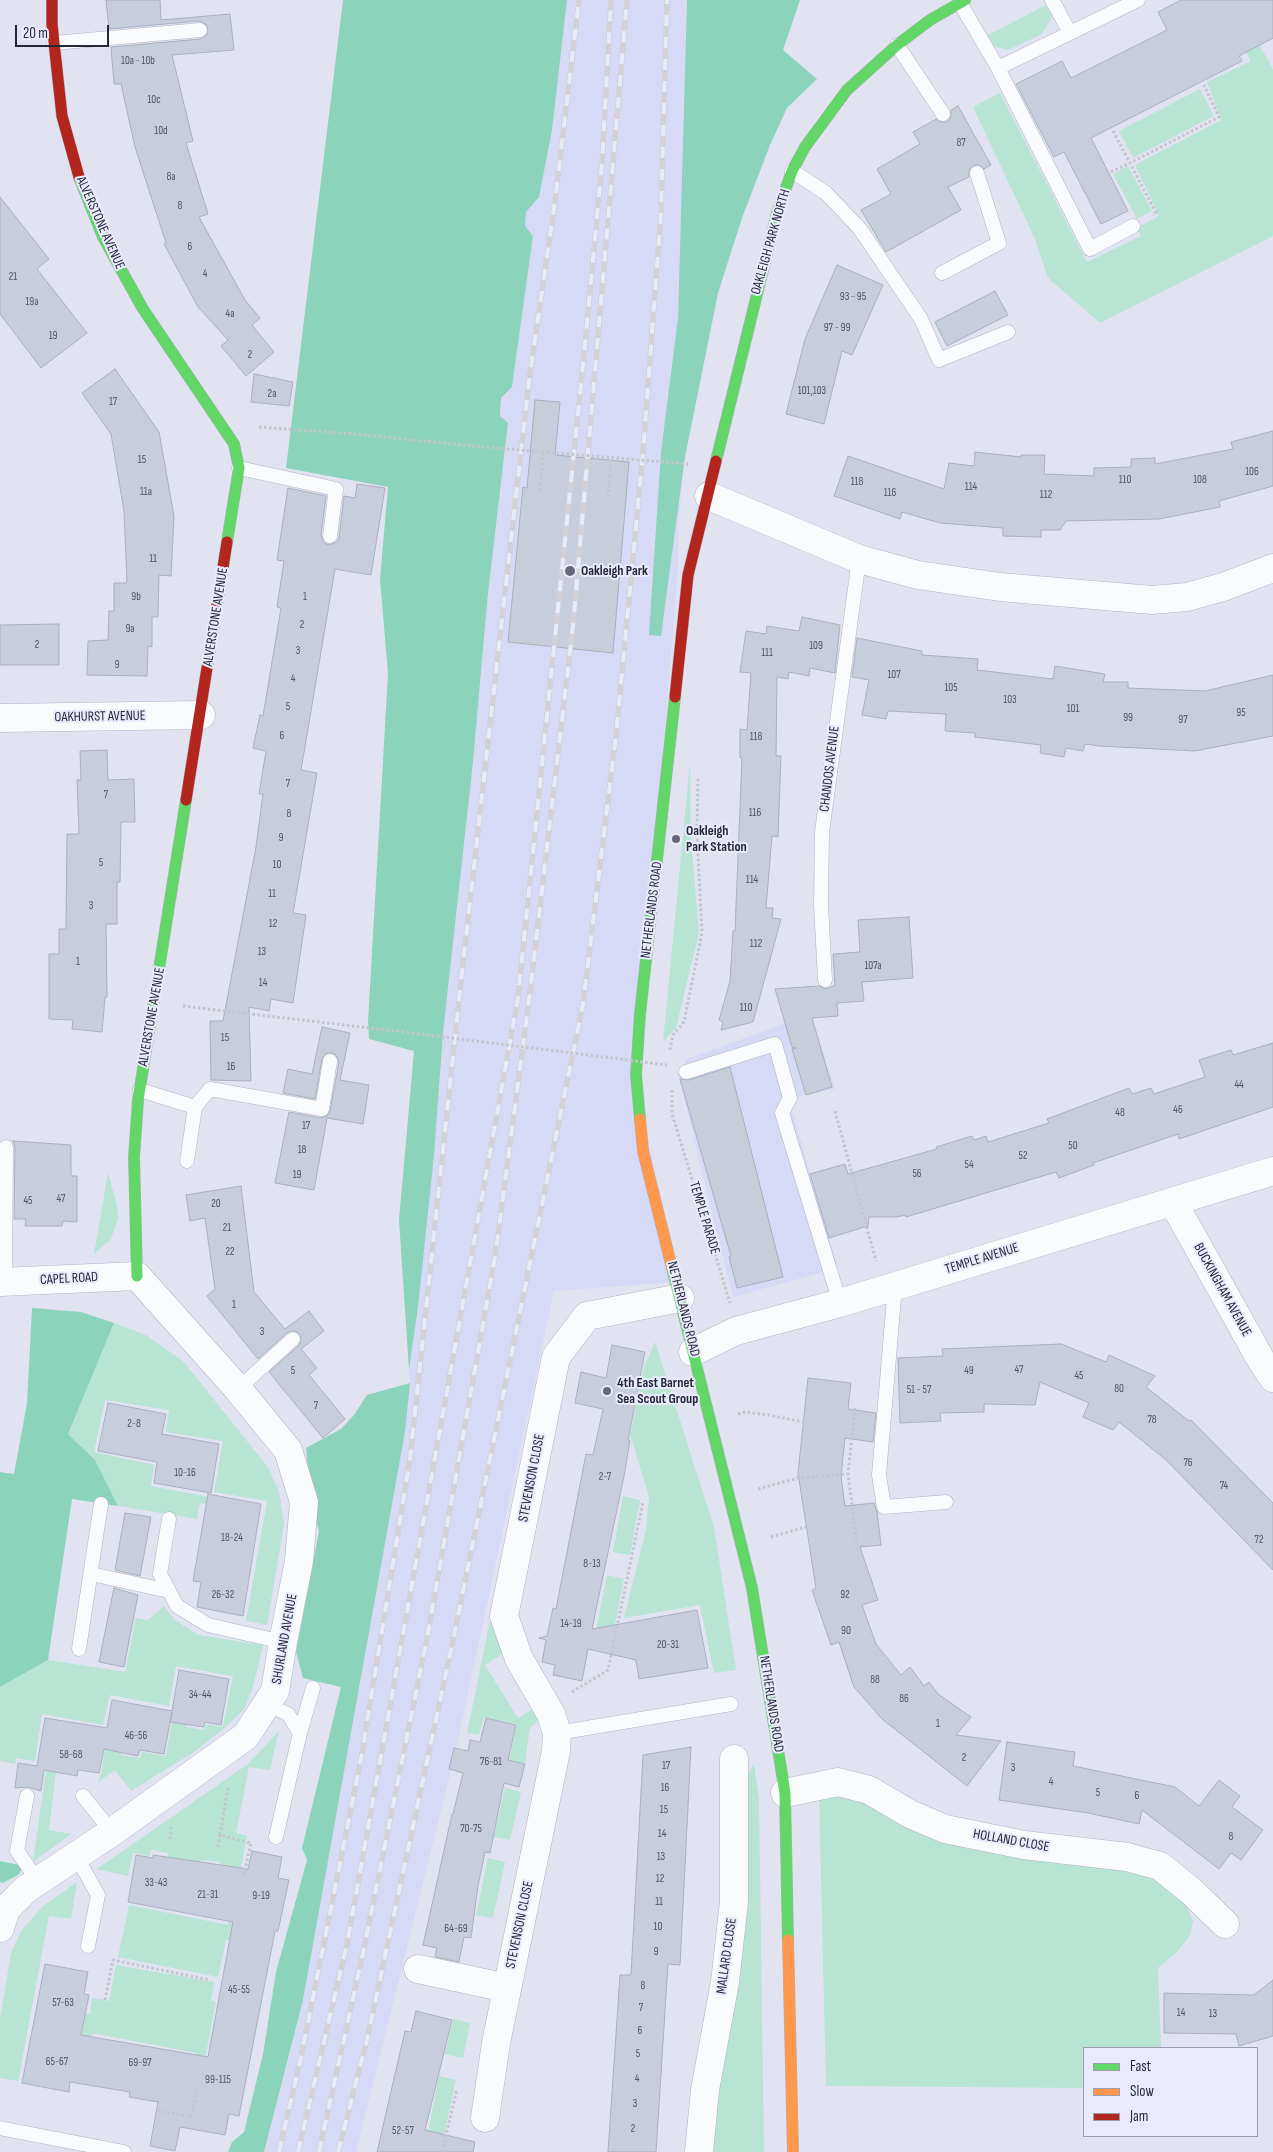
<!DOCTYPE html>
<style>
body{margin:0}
#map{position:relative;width:1273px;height:2152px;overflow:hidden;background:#e1e3f1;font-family:"Sofia Sans Condensed",sans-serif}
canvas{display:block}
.legend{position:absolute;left:1083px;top:2047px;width:175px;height:90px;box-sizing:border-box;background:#e9ebfd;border:1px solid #9b9dae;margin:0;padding:6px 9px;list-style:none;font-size:15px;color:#262838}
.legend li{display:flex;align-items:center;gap:10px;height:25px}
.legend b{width:25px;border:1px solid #9b9dae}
.scale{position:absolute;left:15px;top:25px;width:94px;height:22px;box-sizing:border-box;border:2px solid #262838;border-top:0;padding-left:6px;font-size:15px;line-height:18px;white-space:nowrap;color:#262838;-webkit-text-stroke:4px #e9ebfd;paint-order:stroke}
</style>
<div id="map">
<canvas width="1273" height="2152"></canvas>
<ul class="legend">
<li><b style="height:6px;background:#63d668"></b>Fast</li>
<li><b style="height:6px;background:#ff974d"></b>Slow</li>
<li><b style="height:6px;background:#b3261e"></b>Jam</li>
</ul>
<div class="scale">20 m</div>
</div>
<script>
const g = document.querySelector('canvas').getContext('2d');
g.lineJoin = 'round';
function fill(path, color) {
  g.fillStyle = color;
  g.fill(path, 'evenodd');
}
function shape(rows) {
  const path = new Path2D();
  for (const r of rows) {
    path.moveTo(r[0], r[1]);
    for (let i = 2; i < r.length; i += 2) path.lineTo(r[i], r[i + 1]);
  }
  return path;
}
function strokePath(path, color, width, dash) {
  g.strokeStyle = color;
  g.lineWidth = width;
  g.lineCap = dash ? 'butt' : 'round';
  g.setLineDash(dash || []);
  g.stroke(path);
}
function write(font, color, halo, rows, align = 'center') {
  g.font = font + ' "Sofia Sans Condensed",sans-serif';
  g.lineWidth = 4;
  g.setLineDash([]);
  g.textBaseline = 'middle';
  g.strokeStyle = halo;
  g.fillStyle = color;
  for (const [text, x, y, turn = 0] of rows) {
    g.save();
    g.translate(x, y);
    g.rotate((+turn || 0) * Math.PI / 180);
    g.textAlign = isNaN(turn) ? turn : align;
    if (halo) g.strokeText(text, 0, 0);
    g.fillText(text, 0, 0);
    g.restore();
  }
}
const built = shape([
 [567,0,687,0,678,318,661,452,650,635,661,635,684,465,678,527,678,569,636,1075,675,1282,554,1291,455,1754,356,2152,264,2152,303,2000,405,1432,410,1383,409,1370,418,1307,443,1033,473,762,488,593,508,424,500,416,501,398,512,387,533,236,525,226,526,211,539,197,552,130],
 [811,1014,835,1089,797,1097,792,1110,838,1268,733,1297,678,1075,687,1059]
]);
const green = shape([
 [1220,0,1236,0,1273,70,1273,236,1100,323,1048,278,1035,239,973,107,1000,93,1087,262,1141,236,1136,228,1159,216,1135,165,1221,120,1207,82,1251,61],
 [1046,5,1052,17,1042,34,1008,50,994,46,988,35],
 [1200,89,1214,116,1133,158,1119,131],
 [1128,166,1152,211,1137,219,1113,174],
 [690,763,691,840,699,933,676,1028,663,1042],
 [108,1173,117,1205,118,1219,111,1239,94,1254],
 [114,1323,146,1335,183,1361,267,1466,279,1491,284,1524,267,1625,246,1621,267,1501,214,1492,223,1441,166,1432,169,1410,105,1400,94,1452,154,1465,151,1486,215,1498,213,1505,200,1503,197,1519,118,1506,95,1460,68,1434],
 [655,1342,714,1527,736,1670,714,1673,700,1605,624,1618,646,1530,649,1497,630,1434,644,1367],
 [623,1496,640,1500,630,1555,613,1552],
 [607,1575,624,1579,613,1634,596,1630],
 [494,1601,504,1653,485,1665,518,1718,538,1706,542,1717,530,1728,525,1763,509,1760,517,1724,484,1717,479,1735,467,1733],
 [164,1606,175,1620,198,1635,263,1645,253,1687,244,1709,227,1726,194,1752,131,1791,115,1770,98,1782,101,1774,105,1747,122,1750,122,1755,140,1758,142,1752,166,1756,172,1720,186,1723,186,1727,204,1730,206,1724,221,1727,223,1725,233,1676,176,1666,169,1706,110,1695,103,1725,42,1714,35,1761,16,1758,15,1764,0,1761,0,1687,48,1660,125,1672,136,1618,148,1620],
 [279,1731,270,1770,249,1767,236,1833,247,1836,240,1872,219,1869,221,1862,201,1860,200,1865,168,1859,168,1853,151,1850,150,1856,133,1853,128,1876,97,1869,248,1764],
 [754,1764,759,1799,764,2152,709,2152,745,1779],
 [46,1770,56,1771,49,1830,71,1834,33,1862],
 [505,1788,521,1792,510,1840,494,1837],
 [839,1794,1152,1876,1184,1901,1193,1921,1190,1935,1179,1950,1158,1968,1161,2048,1084,2048,1084,2088,826,2086,819,1796],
 [488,1858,505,1862,493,1918,476,1915],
 [77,1882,71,1919,49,1916,18,2081,0,2078,0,2019,11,1953,21,1931,43,1906],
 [129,1905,228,1925,231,1907,241,1909,235,1941,226,1940,218,1977,118,1957],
 [116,1965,214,1982,211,2000,216,2002,203,2069,193,2068,196,2053,92,2033,88,2050,79,2048,85,2014,90,2014,92,1998,109,2001],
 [453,2019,470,2023,463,2058,445,2054],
 [439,2076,456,2080,443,2141,427,2137]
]);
const forest = shape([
 [343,0,567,0,552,130,539,197,526,212,525,226,533,236,512,387,501,398,500,416,508,423,488,593,473,762,443,1033,434,1155,418,1307,409,1370,399,1220,414,1051,369,1039,368,1022,388,674,380,579,388,487,286,468],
 [687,0,800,0,783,50,817,79,787,108,770,145,742,218,718,293,685,457,661,636,649,635,661,452,678,318],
 [32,1308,81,1312,114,1323,68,1434,95,1460,118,1506,72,1499,48,1660,0,1687,0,1472,14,1474,27,1403],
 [410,1383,405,1432,303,2000,264,2152,228,2152,232,2142,244,2132,263,2054,276,1972,307,1860,302,1848,341,1687,303,1678,296,1652,319,1531,311,1501,306,1448,341,1429,354,1415,367,1395],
 [0,1861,24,1866,18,1875,3,1883,0,1882]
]);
const building = shape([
 [106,0,160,0,161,20,230,14,234,50,172,55,193,141,186,143,208,214,199,217,245,300,260,318,252,325,274,352,246,376,221,346,228,340,198,307,164,244,166,243,135,147,121,84,114,84,111,47,201,39,208,33,207,25,199,21,109,29,106,0],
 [1181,0,1273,0,1273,38,1239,56,1242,61,1091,138,1128,211,1101,224,1064,152,1054,157,1016,84,1062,61,1071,78,1167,30,1158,12,1181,0],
 [958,106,991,165,984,169,979,165,974,165,969,171,969,177,948,187,961,210,886,252,861,210,891,194,877,169,920,144,913,132,936,119,940,122,947,122,951,117,951,110,958,106],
 [0,197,49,259,37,269,87,333,41,368,0,314,0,197],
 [837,265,883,285,852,355,842,351,824,424,786,414,805,339,837,265],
 [995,291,1008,315,947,346,935,322,995,291],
 [115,369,159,432,174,516,171,576,159,575,158,617,152,617,152,647,148,646,147,676,87,675,88,641,108,640,109,611,114,611,114,583,127,583,124,511,111,434,82,393,115,369],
 [254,374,293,382,289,406,251,402,254,374],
 [535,400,560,402,555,455,629,462,613,653,508,642,523,487,527,488,535,400],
 [1273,431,1273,486,1219,501,1220,507,1159,519,1066,521,1060,530,1041,530,1041,537,1003,536,1003,528,940,523,902,512,900,519,834,496,848,456,944,489,949,463,974,466,975,452,1021,457,1021,455,1045,455,1044,474,1094,476,1094,468,1131,467,1131,459,1155,458,1155,464,1233,449,1231,442,1273,431],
 [357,484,385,488,371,575,335,569,301,770,317,773,293,913,306,915,293,1003,271,999,269,1011,249,1007,251,1081,211,1080,210,1021,223,1021,256,847,263,794,259,794,266,751,253,748,260,715,263,716,281,608,277,607,284,561,277,560,288,488,326,496,321,535,324,543,329,545,337,542,339,538,344,496,355,498,357,484],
 [802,617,840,625,835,673,810,668,809,676,789,672,788,679,777,677,776,756,781,756,778,837,772,836,766,908,773,908,772,918,781,919,753,1022,721,1030,723,1022,719,1020,730,981,733,931,735,931,742,758,740,758,740,729,747,730,751,673,740,672,746,631,766,634,767,626,799,631,802,617],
 [59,624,59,665,0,665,0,625,59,624],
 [857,638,922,651,922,655,978,659,977,670,1053,679,1055,666,1105,674,1103,682,1128,682,1128,688,1205,691,1273,675,1273,736,1195,751,1099,746,1085,744,1083,751,1066,748,1064,757,1040,753,1041,745,975,737,975,733,945,731,946,714,888,711,886,719,862,715,869,680,852,677,857,638],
 [107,750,108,780,134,779,135,822,121,822,120,882,117,882,117,924,106,924,107,997,105,997,102,1032,72,1029,73,1020,49,1019,49,954,59,954,59,929,66,929,67,834,79,834,77,780,81,780,80,751,107,750],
 [909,917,913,978,862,982,864,1001,837,1003,838,1016,812,1018,832,1087,806,1095,792,1049,796,1048,792,1047,775,989,819,986,826,989,835,985,833,954,860,952,858,920,909,917],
 [322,1027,350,1033,340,1080,369,1085,363,1124,327,1118,314,1190,275,1183,289,1112,321,1118,328,1115,330,1111,339,1062,336,1055,332,1053,326,1053,322,1059,315,1099,283,1093,288,1069,312,1074,322,1027],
 [1273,1043,1273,1107,1179,1139,1178,1134,1093,1163,1094,1165,1059,1178,1056,1172,906,1217,905,1215,897,1217,869,1217,868,1226,829,1238,810,1174,845,1164,848,1174,937,1149,936,1147,972,1136,974,1140,986,1136,988,1142,1049,1123,1047,1119,1129,1088,1132,1094,1151,1088,1154,1094,1205,1077,1199,1060,1231,1050,1233,1055,1273,1043],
 [730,1067,783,1277,737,1288,729,1257,731,1256,680,1079,689,1080,730,1067],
 [13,1141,71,1145,71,1176,77,1176,77,1222,63,1221,62,1226,25,1226,26,1219,14,1219,15,1147,13,1141],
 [241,1186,254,1292,285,1329,309,1311,324,1331,301,1349,317,1368,309,1375,345,1419,323,1438,269,1372,299,1345,301,1341,300,1334,295,1331,288,1332,258,1359,207,1296,215,1289,205,1218,190,1221,186,1195,241,1186],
 [1061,1344,1106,1362,1109,1355,1155,1376,1146,1387,1189,1421,1191,1420,1273,1503,1273,1570,1166,1460,1119,1422,1113,1430,1083,1417,1089,1403,1040,1382,1035,1405,984,1404,984,1412,940,1413,941,1421,900,1423,898,1358,943,1356,942,1349,1061,1344],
 [612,1345,645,1352,628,1440,630,1440,624,1476,592,1629,697,1610,708,1668,639,1679,636,1660,588,1649,582,1681,553,1675,555,1665,542,1662,546,1640,539,1638,547,1636,553,1608,556,1609,586,1454,593,1455,603,1409,575,1403,581,1372,606,1378,612,1345],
 [808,1378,851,1383,848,1409,876,1413,873,1442,845,1438,841,1476,845,1506,874,1503,877,1512,881,1545,860,1547,878,1600,862,1605,876,1644,901,1675,910,1667,924,1686,929,1682,938,1694,971,1717,956,1735,1001,1741,967,1786,882,1719,854,1687,839,1642,831,1645,812,1590,816,1588,798,1473,808,1378],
 [108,1403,166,1414,162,1434,219,1444,211,1493,154,1483,157,1462,98,1451,108,1403],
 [208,1494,261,1504,243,1616,197,1607,201,1582,193,1581,208,1494],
 [125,1513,151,1517,140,1576,115,1570,125,1513],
 [114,1588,138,1595,124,1667,99,1662,114,1588],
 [179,1670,229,1679,221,1725,205,1722,204,1727,170,1722,172,1712,164,1754,140,1750,138,1756,104,1749,99,1773,78,1770,77,1776,44,1770,41,1791,28,1787,15,1788,18,1763,37,1766,45,1718,107,1728,112,1700,172,1711,179,1670],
 [486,1718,516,1725,508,1760,525,1764,519,1787,504,1783,490,1853,485,1852,478,1886,471,1938,464,1937,459,1962,435,1957,437,1948,423,1945,452,1814,453,1814,463,1773,449,1769,454,1748,468,1751,470,1740,480,1742,486,1718],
 [1007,1742,1075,1752,1073,1766,1175,1787,1199,1806,1219,1780,1240,1796,1232,1807,1263,1830,1241,1860,1231,1853,1219,1869,1142,1810,1139,1824,1088,1813,999,1800,1007,1742],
 [691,1747,680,1965,668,1964,656,2152,608,2152,620,1975,631,1975,643,1755,691,1747],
 [252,1851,282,1857,278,1878,289,1880,278,1931,275,1931,239,2116,229,2114,225,2135,180,2127,175,2151,150,2146,158,2102,129,2097,130,2092,70,2082,69,2092,22,2083,45,1964,88,1972,84,1994,89,1995,81,2035,208,2057,233,1922,128,1902,136,1855,153,1858,153,1855,248,1869,252,1851],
 [1273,1980,1273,2036,1239,2046,1236,2034,1164,2033,1164,1993,1254,1995,1273,1980],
 [416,2011,452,2020,425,2130,475,2142,473,2152,377,2152,405,2031,411,2032,416,2011]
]);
const path = shape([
 [1113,131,1130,163,1219,117,1204,85],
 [1111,172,1130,163,1156,213,1153,215],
 [259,427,355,434,472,446],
 [540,490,543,452],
 [608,497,611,459],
 [183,1006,412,1033],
 [670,1050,673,1035,684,1022,702,933,697,834,698,778],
 [672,1090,672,1114,730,1303],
 [835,1111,876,1261],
 [855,1408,848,1474,857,1543],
 [738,1414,745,1412,769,1415,804,1422],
 [758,1489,798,1478,848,1474],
 [771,1537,806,1527],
 [572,1692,608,1670,643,1502],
 [220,1835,228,1787],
 [170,1839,171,1827],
 [218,1847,220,1835,251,1843,243,1878],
 [105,2000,113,1960,210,1980],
 [157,2110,191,2117,197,2091],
 [442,2152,457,2089]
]);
const lane = shape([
 [1052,0,1070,33],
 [960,3,998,68,1090,249,1133,226],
 [54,43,200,30],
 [897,45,943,114],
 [998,68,1138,0],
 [792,171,826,193,860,229,921,319,939,360,1008,332],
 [942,273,999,243,977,173],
 [239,468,336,489,330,536],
 [825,980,821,905,822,832,859,559],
 [686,1072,775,1044,790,1098,782,1113,840,1303],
 [140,1090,195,1107,210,1089,322,1109,330,1061],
 [187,1161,195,1107],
 [5,1281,6,1147],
 [895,1286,879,1475,884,1507,946,1502],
 [238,1389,293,1339],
 [169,1519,160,1574,177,1606,208,1625,283,1642],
 [91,1574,169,1591],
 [79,1649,101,1504],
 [266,1704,288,1714,300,1733,276,1837],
 [300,1733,313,1688],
 [557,1733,731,1704],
 [27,1796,17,1851,38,1881],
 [83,1796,112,1832],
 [76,1856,98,1895,88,1946],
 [0,2128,124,2152]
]);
const street = shape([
 [709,496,859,559,918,575,1000,587,1152,600,1187,597,1223,587,1273,568],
 [0,718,201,715],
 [1173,1202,1261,1360,1273,1378],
 [0,1282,137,1276,238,1389,288,1450,304,1502,299,1561,283,1642,275,1691,246,1736,112,1832,26,1889,6,1909,0,1928],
 [693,1352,736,1331,840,1303,1273,1171],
 [785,1793,838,1782,869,1790,910,1814,945,1829,1024,1845,1127,1857,1160,1866,1191,1891,1225,1924],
 [418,1969,507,1988],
 [485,2118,496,2043,556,1751,557,1733,551,1714,519,1659,504,1616,556,1357,587,1316,680,1298],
 [699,2152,705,2090,725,1982,734,1902,734,1759]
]);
const fast = shape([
 [79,177,103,237,143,309,234,444,239,468,227,542],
 [716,461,777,213,792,171,805,147,847,90,897,45,930,20,965,0],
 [640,1119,636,1075,640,1014,675,697],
 [672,1268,752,1588,785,1793,788,1940],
 [137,1276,134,1157,138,1100,186,800]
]);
const slow = shape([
 [640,1119,643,1151,672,1268],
 [788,1940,793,2152]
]);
const jam = shape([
 [52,0,52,24,62,116,79,177],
 [675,697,688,575,716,461],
 [186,800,227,542]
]);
const rail = shape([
 [279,2152,300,2062,361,1759,410,1459,461,981,529,381,555,201,579,0],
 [298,2152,347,1944,518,998,585,345,602,164,611,0],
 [319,2152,363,1953,427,1638,496,1251,530,992,573,626,627,0],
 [338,2152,367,2040,451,1650,583,1004,616,735,643,453,661,213,667,0]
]);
const pathBridge = shape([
 [472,446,688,464],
 [412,1033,667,1065]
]);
const markers = [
 [570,571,6,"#676979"],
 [676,839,5,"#676979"],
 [607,1391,5,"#676979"]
];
const numberNames = [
 ["10a - 10b",138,61],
 ["10c",154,100],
 ["10d",161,131],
 ["87",961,143],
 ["8a",171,177],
 ["8",180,206],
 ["6",190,247],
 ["4",205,274],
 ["21",13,277],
 ["93 - 95",853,297],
 ["19a",32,302],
 ["4a",230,314],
 ["97 - 99",837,328],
 ["19",53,336],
 ["2",250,355],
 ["101,103",812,391],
 ["2a",272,394],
 ["17",113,402],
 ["15",142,460],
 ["106",1252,472],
 ["110",1125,480],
 ["108",1200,480],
 ["118",857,482],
 ["114",971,487],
 ["11a",146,492],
 ["116",890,493],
 ["112",1046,495],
 ["11",153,559],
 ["9b",136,597],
 ["1",305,597],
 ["2",302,625],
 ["9a",130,629],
 ["2",37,645],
 ["109",816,646],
 ["3",298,651],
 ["111",767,653],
 ["9",117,665],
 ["107",894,675],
 ["4",293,679],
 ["105",951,688],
 ["103",1010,700],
 ["5",288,707],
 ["101",1073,709],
 ["95",1241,713],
 ["99",1128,718],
 ["97",1183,720],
 ["6",282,736],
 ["118",756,737],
 ["7",288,784],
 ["7",106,795],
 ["116",755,813],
 ["8",289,814],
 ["9",281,838],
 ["5",101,863],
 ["10",277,865],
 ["114",752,880],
 ["11",272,894],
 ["3",91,906],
 ["12",273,924],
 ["112",756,944],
 ["13",262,952],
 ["1",78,962],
 ["107a",873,966],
 ["14",263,983],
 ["110",746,1008],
 ["15",225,1038],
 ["16",231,1067],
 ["44",1239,1085],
 ["46",1178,1110],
 ["48",1120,1113],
 ["17",306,1126],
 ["50",1073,1146],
 ["18",302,1150],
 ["52",1023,1156],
 ["54",969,1165],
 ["56",917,1174],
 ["19",297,1175],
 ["47",61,1199],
 ["45",28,1201],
 ["20",216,1204],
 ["21",227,1228],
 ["22",230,1252],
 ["1",234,1305],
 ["3",262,1332],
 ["47",1019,1370],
 ["5",293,1371],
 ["49",969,1371],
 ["45",1079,1376],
 ["80",1119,1389],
 ["51 - 57",919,1390],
 ["7",316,1406],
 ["78",1152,1420],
 ["2-8",134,1424],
 ["76",1188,1463],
 ["10-16",185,1473],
 ["2-7",605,1477],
 ["74",1224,1486],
 ["18-24",232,1538],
 ["72",1259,1540],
 ["8-13",592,1564],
 ["26-32",223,1595],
 ["92",845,1595],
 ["14-19",571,1624],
 ["90",846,1631],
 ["20-31",668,1645],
 ["88",875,1680],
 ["34-44",200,1695],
 ["86",904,1699],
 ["1",938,1724],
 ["46-56",136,1736],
 ["58-68",71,1755],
 ["2",964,1758],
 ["76-81",491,1762],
 ["17",666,1766],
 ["3",1013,1768],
 ["4",1051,1782],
 ["16",665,1788],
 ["5",1098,1793],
 ["6",1137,1796],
 ["15",664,1810],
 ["70-75",471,1829],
 ["14",662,1834],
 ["8",1231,1837],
 ["13",661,1857],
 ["12",660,1879],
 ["33-43",156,1883],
 ["21-31",208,1895],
 ["9-19",261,1896],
 ["11",659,1902],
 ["10",658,1927],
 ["64-69",456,1929],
 ["9",656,1952],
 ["8",643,1986],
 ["45-55",239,1990],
 ["57-63",63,2003],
 ["7",641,2008],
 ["14",1181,2013],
 ["13",1213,2014],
 ["6",640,2031],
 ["5",638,2054],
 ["65-67",57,2062],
 ["69-97",140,2063],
 ["4",637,2079],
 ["99-115",218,2080],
 ["3",635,2104],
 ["2",633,2129],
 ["52-57",403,2131]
];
const streetNames = [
 ["ALVERSTONE AVENUE",100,223,66],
 ["OAKLEIGH PARK NORTH",771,242,-74],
 ["ALVERSTONE AVENUE",216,617,-81],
 ["OAKHURST AVENUE",100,717,-1],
 ["CHANDOS AVENUE",830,769,-83],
 ["NETHERLANDS ROAD",652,910,-83],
 ["ALVERSTONE AVENUE",152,1017,-80],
 ["TEMPLE PARADE",704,1218,73],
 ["TEMPLE AVENUE",982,1259,-17],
 ["CAPEL ROAD",69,1279,-3],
 ["BUCKINGHAM AVENUE",1222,1290,61],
 ["NETHERLANDS ROAD",683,1309,76],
 ["STEVENSON CLOSE",532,1478,-79],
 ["SHURLAND AVENUE",285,1639,-80],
 ["NETHERLANDS ROAD",771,1704,81],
 ["HOLLAND CLOSE",1011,1841,10],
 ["STEVENSON CLOSE",520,1925,-78],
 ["MALLARD CLOSE",727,1956,-82]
];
const poiNames = [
 ["Oakleigh Park",581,571],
 ["Oakleigh",686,831],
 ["Park Station",686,847],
 ["4th East Barnet",617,1383],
 ["Sea Scout Group",617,1399]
];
fill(built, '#d7daf6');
fill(green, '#b8e4d4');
fill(forest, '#8cd3bb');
fill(building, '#c7cddb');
strokePath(building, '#a9afbc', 1);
strokePath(lane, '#b1b2c1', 15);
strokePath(street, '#b1b2c1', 29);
strokePath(fast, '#b1b2c1', 12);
strokePath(slow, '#b1b2c1', 12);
strokePath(jam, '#b1b2c1', 12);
strokePath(path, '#c4c5cc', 3, [2.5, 2.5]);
strokePath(lane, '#fafbfd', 14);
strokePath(street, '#fafbfd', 28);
strokePath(fast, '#63d668', 11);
strokePath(slow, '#ff974d', 11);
strokePath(jam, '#b3261e', 11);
strokePath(rail, '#d1d1d6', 5.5);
strokePath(rail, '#e9ebfd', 4, [11]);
strokePath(pathBridge, '#c4c5cc', 3, [2.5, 2.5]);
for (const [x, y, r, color] of markers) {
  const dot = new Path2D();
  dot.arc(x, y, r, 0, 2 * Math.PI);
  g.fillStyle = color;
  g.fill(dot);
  strokePath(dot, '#e9ebfd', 2);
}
write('11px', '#4f5262', null, numberNames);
write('14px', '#262838', '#e9ebfd', streetNames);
write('bold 14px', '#262838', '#e9ebfd', poiNames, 'left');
</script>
